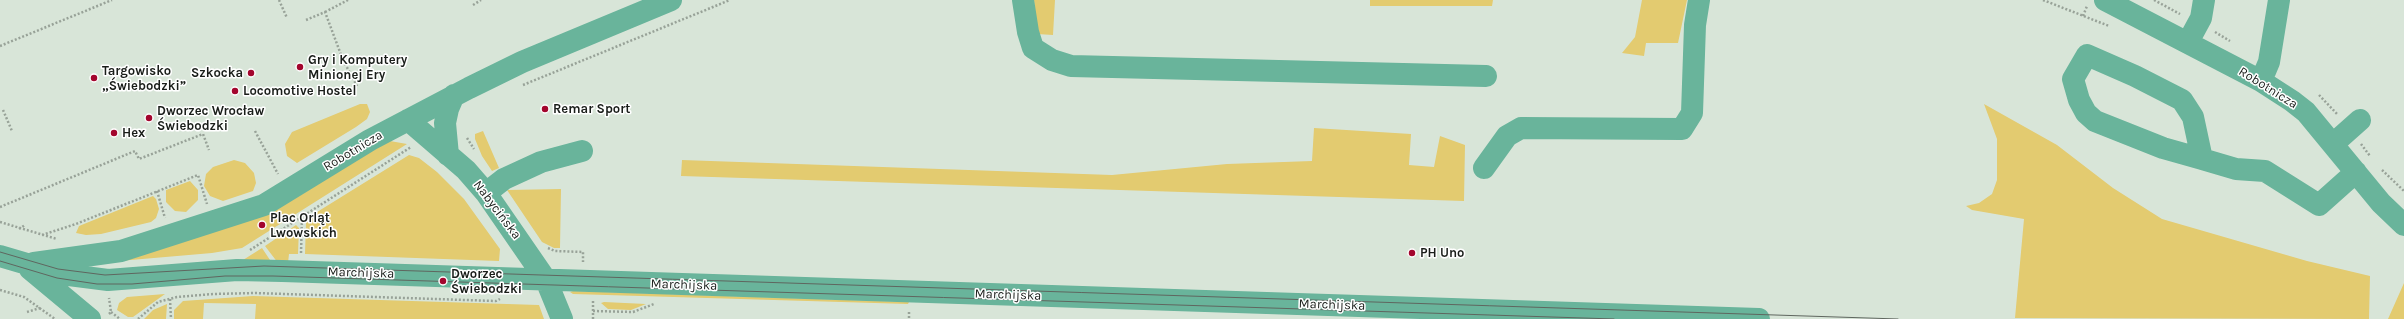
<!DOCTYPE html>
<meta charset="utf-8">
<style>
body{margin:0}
canvas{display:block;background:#d8e5d8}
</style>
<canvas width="2404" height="319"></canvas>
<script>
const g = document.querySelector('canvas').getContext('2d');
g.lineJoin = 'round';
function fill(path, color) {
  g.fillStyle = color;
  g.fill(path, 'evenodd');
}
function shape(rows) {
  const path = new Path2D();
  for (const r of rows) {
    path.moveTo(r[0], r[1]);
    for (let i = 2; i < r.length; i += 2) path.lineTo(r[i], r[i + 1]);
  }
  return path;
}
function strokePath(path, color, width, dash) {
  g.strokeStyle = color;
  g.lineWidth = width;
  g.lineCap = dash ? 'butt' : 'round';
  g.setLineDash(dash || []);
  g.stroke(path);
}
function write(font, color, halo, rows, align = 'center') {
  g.font = font + ' Karla,sans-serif';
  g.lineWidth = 3;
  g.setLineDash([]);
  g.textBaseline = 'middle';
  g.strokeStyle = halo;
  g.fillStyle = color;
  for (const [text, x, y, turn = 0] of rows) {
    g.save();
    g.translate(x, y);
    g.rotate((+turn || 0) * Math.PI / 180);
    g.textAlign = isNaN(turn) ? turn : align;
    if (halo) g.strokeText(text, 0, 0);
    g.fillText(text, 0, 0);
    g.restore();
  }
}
const green = shape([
 [1034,0,1055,0,1053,35,1037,34],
 [1370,0,1493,0,1492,6,1370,6],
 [1642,0,1687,0,1678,43,1646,43,1644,56,1622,53,1635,37],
 [360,104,367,104,370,112,367,119,356,127,297,163,287,156,285,144,292,132],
 [1984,104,2057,145,2113,188,2162,219,2307,261,2370,276,2369,319,2015,318,2024,219,1972,210,1966,206,1979,203,1992,194,1997,180,1997,139],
 [1314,128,1411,134,1409,165,1434,167,1440,136,1465,145,1464,201,681,176,682,160,1112,175,1227,164,1312,161],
 [483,131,499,168,492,171,482,156,475,139,475,134],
 [390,141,407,144,242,248,212,253,119,261],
 [409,155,419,158,437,172,464,199,500,249,499,261,305,254,306,223,309,217],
 [234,160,245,163,254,173,256,183,253,191,223,201,210,196,204,186,206,174,213,167],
 [190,181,198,190,198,200,186,212,175,211,166,202,166,190],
 [561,189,560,248,554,248,542,242,507,190],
 [153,196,156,199,159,209,156,218,151,222,101,234,86,235,76,233,79,226],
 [296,225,299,228,298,254,289,254,288,263,278,263,265,246],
 [262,248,272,263,243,260],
 [2404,283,2404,319,2388,319],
 [573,291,909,302,908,304,573,294,570,292],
 [165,294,133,317,128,317,117,310,119,303,127,297],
 [253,296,539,305,544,319,255,319,256,304,204,303,203,319,174,319,174,310,183,301],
 [604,302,646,304,631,310,608,309,601,303],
 [167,304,166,319,144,319,153,310]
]);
const path = shape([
 [279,0,287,18],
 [2043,0,2109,26],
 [2154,0,2180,14],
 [473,5,481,0],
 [325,12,348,0],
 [2083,16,2087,6],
 [306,20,325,12,343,60,357,86],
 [2215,32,2230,41],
 [0,46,112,0],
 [523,85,730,0],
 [2319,95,2338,115],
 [3,110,12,131],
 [255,131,278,174],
 [467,138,474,149],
 [2361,144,2370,156],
 [2382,170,2404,191],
 [157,191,165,218],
 [0,207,135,151,139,159,203,134,209,150],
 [0,222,57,239],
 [19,229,25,225],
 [42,235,76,224,198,175,207,204],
 [548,248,555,251,583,252,583,262],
 [250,250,411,147],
 [301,253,302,217],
 [0,290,24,297,55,319],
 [170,299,171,319],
 [593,311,633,312,654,304],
 [27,312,40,308],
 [111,312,120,319],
 [909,312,909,319],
 [109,314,111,312,109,298],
 [138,319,158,302,177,297,213,294,255,293,496,301,500,299],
 [593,319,593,300]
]);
const minor = shape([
 [1023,0,1028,32,1033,48,1052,60,1071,66,1486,76],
 [2105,0,2261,81,2292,101,2306,112,2381,203,2404,225],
 [2188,42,2201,18,2204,0],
 [2261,81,2269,62,2279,0],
 [408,120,466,170,486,193,546,280,562,319],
 [2333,144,2360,120],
 [448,155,445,123,448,109,454,95],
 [2202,159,2163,148,2095,121,2086,113,2079,100,2073,79,2087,55,2135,76,2182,100,2193,117,2202,159,2236,169,2265,171,2319,205,2356,172],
 [1484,168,1507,136,1521,128,1682,129,1692,113,1695,25,1699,0],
 [486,193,504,179,541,162,582,151],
 [0,256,61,274,108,280,237,270,282,271,1759,319],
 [34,263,121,251,264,205,370,140,469,88,522,62,671,0],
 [30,269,90,319]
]);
const tram = shape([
 [0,252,58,269,105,275,264,266,1898,319],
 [0,261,57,278,97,284,132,284,225,276,273,276,1614,319]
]);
const markers = [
 [300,67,4,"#a3052d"],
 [251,73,4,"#a3052d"],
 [94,78,4,"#a3052d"],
 [235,91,4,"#a3052d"],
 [545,109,4,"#a3052d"],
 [149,118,4,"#a3052d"],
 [114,133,4,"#a3052d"],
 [262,225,4,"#a3052d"],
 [1412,253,4,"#a3052d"],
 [443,281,4,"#a3052d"]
];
const poiNames = [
 ["Gry i Komputery",308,60],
 ["Minionej Ery",308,75],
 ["Targowisko",102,71],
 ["„Świebodzki”",102,86],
 ["Szkocka",243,73,"right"],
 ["Locomotive Hostel",243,91],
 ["Remar Sport",553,109],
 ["Dworzec Wrocław",157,111],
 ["Świebodzki",157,126],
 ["Hex",122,133],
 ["Plac Orląt",270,218],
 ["Lwowskich",270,233],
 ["PH Uno",1420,253],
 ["Dworzec",451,274],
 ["Świebodzki",451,289]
];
const streetNames = [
 ["Robotnicza",2268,88,32],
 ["Robotnicza",353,151,-31],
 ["Nabycińska",497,210,53],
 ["Marchijska",361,273,2],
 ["Marchijska",684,285,2],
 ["Marchijska",1008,295,2],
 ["Marchijska",1332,305,2]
];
fill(green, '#e3cb70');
strokePath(path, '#98a298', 2.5, [2, 2]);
strokePath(minor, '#69b49b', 22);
strokePath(tram, '#5f665f', 1);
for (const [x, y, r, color] of markers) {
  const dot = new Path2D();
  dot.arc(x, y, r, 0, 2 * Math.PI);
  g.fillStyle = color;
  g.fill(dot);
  strokePath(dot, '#fff', 1.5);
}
write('bold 13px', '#191d19', '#fff', poiNames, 'left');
write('13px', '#191d19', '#fff', streetNames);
</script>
